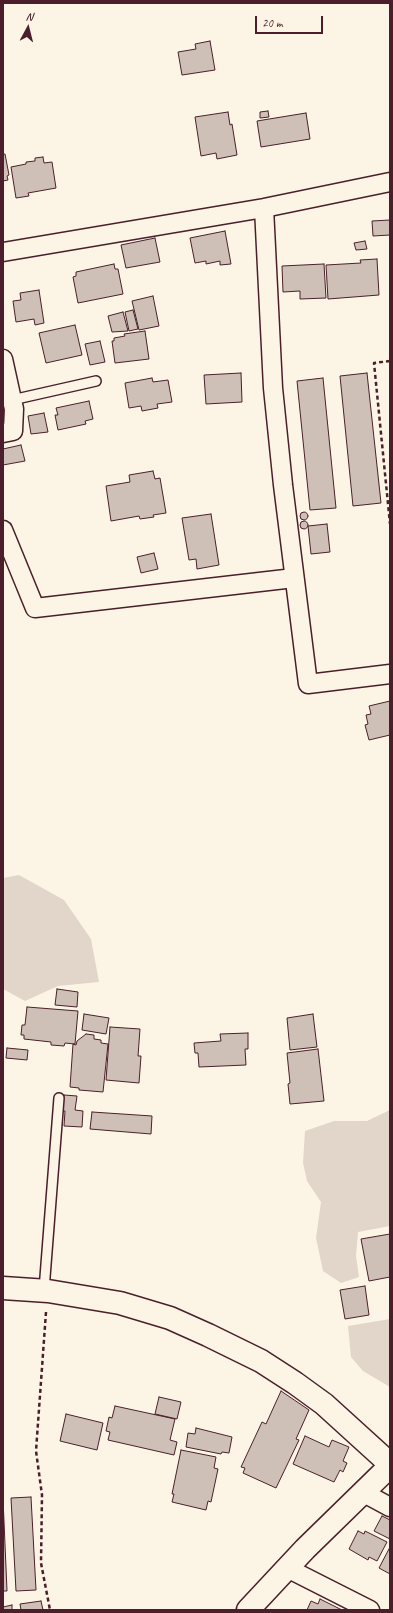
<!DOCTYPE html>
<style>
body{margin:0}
#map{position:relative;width:393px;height:1613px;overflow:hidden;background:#fcf5e5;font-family:Caveat,sans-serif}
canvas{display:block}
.frame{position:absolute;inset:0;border:4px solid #4a1f2b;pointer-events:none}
.north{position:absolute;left:8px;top:8px;width:40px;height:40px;-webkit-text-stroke:3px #fcf5e5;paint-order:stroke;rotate:7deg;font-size:11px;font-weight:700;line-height:16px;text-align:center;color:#4a1f2b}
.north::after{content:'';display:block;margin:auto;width:14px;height:18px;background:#4a1f2b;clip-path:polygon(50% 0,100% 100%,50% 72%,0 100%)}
.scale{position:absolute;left:255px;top:16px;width:68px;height:18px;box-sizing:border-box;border:2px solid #4a1f2b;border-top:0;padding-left:5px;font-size:12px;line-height:14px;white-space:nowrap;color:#4a1f2b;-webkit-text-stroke:3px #fcf5e5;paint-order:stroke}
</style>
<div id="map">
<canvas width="393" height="1613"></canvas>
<div class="frame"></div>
<div class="north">N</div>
<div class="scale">20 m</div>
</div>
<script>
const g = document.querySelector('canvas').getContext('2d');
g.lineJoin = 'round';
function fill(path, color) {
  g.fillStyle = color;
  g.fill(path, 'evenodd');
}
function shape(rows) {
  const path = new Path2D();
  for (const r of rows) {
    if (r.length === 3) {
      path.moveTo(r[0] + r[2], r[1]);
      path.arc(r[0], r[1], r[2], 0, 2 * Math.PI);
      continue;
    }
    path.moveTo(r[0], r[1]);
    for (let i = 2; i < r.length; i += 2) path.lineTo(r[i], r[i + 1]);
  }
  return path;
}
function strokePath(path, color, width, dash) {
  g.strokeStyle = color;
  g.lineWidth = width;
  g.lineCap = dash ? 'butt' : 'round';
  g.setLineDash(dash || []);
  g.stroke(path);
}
const green = shape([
 [19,875,64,900,91,939,99,982,58,986,25,1001,3,989,3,878],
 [390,1110,390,1226,358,1232,356,1256,359,1277,341,1283,323,1271,316,1238,321,1202,307,1181,303,1163,305,1131,334,1121,367,1121],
 [390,1319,390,1387,363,1371,351,1357,348,1326]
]);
const building = shape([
 [210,41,215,70,182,75,178,52,196,49,195,44,210,41],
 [268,111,269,117,260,118,260,112,268,111],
 [228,112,230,125,232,124,237,155,217,159,216,153,201,156,195,117,228,112],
 [306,113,310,139,261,147,257,121,306,113],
 [3,154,5,154,9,175,7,176,8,180,3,181,3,154],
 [43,157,44,163,52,162,56,188,28,193,29,196,16,198,11,167,26,164,26,162,35,161,35,158,43,157],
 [390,220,390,235,373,236,372,221,390,220],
 [225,231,231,264,220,265,220,261,206,264,206,261,195,263,190,238,225,231],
 [155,238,160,262,126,268,121,245,155,238],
 [365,241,367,249,356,250,354,243,365,241],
 [377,259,379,295,328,299,326,265,361,263,360,260,377,259],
 [114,264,115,269,118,269,123,294,78,303,73,277,76,276,76,272,114,264],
 [324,264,326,298,300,299,300,291,283,292,282,266,324,264],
 [39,290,44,323,35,325,34,319,16,322,13,301,21,300,20,293,39,290],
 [153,296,159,326,139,330,132,301,153,296],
 [133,310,138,329,129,331,125,312,133,310],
 [123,312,128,331,112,332,108,316,123,312],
 [75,325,82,355,46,363,39,333,75,325],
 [145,331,149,359,115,363,112,341,114,341,114,338,125,336,124,334,145,331],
 [100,341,105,362,90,365,85,344,100,341],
 [241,373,242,402,206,404,204,375,241,373],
 [367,373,381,503,353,506,340,376,367,373],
 [152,378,153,382,168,380,172,402,157,404,158,408,142,411,141,406,129,408,125,383,152,378],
 [323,378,336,508,310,510,297,381,323,378],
 [89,401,93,419,85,421,86,424,58,430,55,415,58,415,56,408,89,401],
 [44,413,48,432,31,434,28,416,44,413],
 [21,445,25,461,3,465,3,449,21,445],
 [153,471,155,479,160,478,166,513,153,515,154,517,140,519,139,516,111,521,106,486,130,482,129,475,153,471],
 [304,516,4],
 [211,514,219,565,197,569,196,559,189,560,182,518,211,514],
 [304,525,4],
 [327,524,330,552,311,554,308,526,327,524],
 [154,553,158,569,141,573,137,557,154,553],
 [390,701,390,735,369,740,365,725,368,724,366,715,371,714,369,706,390,701],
 [57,989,78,992,77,1007,55,1005,57,989],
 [27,1007,78,1011,75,1044,65,1043,64,1046,51,1045,51,1042,24,1039,24,1035,21,1035,22,1025,25,1025,27,1007],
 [84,1014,109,1018,106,1034,82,1030,84,1014],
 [313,1014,317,1047,290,1050,287,1018,313,1014],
 [110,1027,140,1029,138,1056,141,1056,139,1083,106,1080,110,1027],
 [248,1033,248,1049,245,1049,246,1065,199,1067,198,1053,195,1053,194,1043,221,1041,220,1034,248,1033],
 [86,1034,94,1035,94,1039,101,1040,101,1043,108,1044,103,1092,79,1090,79,1088,70,1087,73,1044,76,1045,77,1041,86,1034],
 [7,1048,28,1050,27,1060,6,1058,7,1048],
 [318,1049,324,1101,290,1104,288,1084,290,1083,287,1053,318,1049],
 [64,1095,77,1096,75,1110,83,1111,82,1127,64,1126,65,1111,62,1111,64,1095],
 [92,1112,152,1116,151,1134,90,1129,92,1112],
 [390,1234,390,1277,369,1281,361,1239,390,1234],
 [365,1286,369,1315,345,1319,340,1290,365,1286],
 [281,1391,309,1410,296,1439,299,1440,276,1488,243,1473,245,1468,241,1467,262,1422,266,1424,281,1391],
 [159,1397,181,1402,177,1419,155,1414,159,1397],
 [115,1406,175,1419,170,1440,177,1442,174,1455,108,1440,110,1432,106,1431,109,1417,112,1418,115,1406],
 [66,1414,103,1423,97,1450,60,1441,66,1414],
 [196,1428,232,1437,229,1453,222,1452,221,1454,186,1447,188,1433,195,1434,196,1428],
 [305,1436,329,1447,332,1440,349,1447,343,1461,347,1463,343,1472,340,1470,334,1482,293,1464,305,1436],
 [181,1450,216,1457,214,1468,218,1469,211,1502,208,1501,206,1510,172,1502,174,1494,172,1494,181,1450],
 [31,1497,36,1590,16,1591,11,1498,31,1497],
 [3,1498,7,1591,3,1591,3,1498],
 [382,1516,390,1520,390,1539,374,1531,382,1516],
 [358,1531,364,1534,365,1531,387,1542,377,1561,369,1557,368,1560,349,1549,358,1531],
 [389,1549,390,1549,390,1574,379,1568,389,1549],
 [320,1599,342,1610,307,1610,311,1601,318,1604,320,1599],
 [41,1601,43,1610,21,1610,20,1604,41,1601],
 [12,1605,12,1610,3,1610,3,1607,12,1605]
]);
const path = shape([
 [390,361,374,363,390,524],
 [46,1312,36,1451,42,1495,41,1563,50,1610]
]);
const service = shape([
 [12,400,96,381],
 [44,1290,59,1098]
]);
const minor = shape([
 [264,208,273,388,283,485,308,684,390,674],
 [3,252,264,208,390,182],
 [3,359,14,409,13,431,3,433],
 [3,530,35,608,294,578],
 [364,1493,390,1507],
 [287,1568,370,1610]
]);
const tertiary = shape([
 [3,1288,48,1291,120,1303,170,1318,208,1335,261,1361,295,1383,324,1404,390,1464],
 [248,1610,305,1549,390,1466]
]);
fill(green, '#e2d5ca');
fill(building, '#cfc0b7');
strokePath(building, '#4a1f2b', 1);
strokePath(service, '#4a1f2b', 12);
strokePath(minor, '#4a1f2b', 21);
strokePath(tertiary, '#4a1f2b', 25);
strokePath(path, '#4a1f2b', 2.5, [4, 3]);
strokePath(service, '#fcf5e5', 9);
strokePath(minor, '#fcf5e5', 18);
strokePath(tertiary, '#fcf5e5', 22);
</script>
